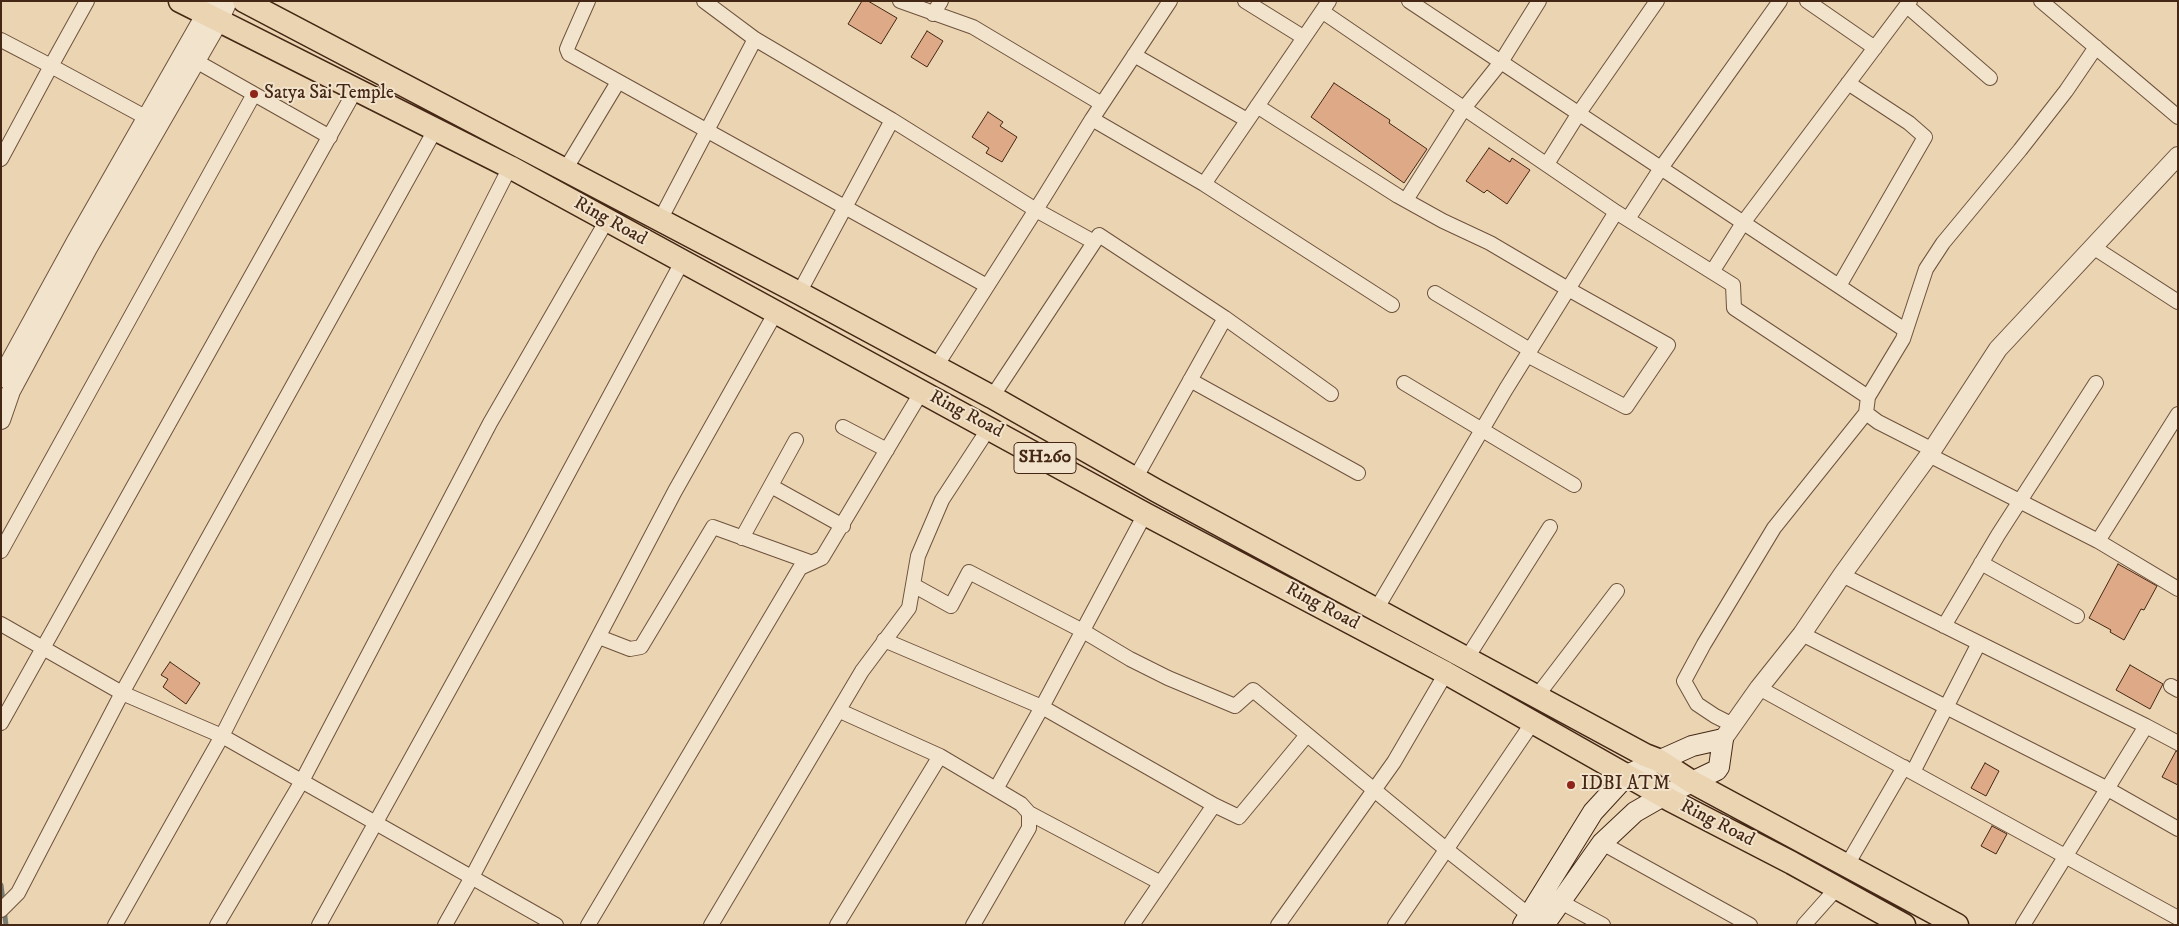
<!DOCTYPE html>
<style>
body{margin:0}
#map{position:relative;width:2179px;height:926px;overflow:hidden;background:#ebd4b2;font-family:"IM FELL DW Pica",serif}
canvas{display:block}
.frame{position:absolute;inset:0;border:2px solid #442714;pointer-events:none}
</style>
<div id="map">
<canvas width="2179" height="926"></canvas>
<div class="frame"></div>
</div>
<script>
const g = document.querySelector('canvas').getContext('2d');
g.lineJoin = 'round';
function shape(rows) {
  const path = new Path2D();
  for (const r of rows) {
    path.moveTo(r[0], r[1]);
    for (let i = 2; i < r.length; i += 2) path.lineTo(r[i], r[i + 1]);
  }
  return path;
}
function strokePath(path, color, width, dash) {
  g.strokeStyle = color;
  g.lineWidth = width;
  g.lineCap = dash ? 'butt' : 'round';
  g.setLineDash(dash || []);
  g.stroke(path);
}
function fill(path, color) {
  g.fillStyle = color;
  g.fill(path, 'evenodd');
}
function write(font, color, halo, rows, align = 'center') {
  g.font = font + ' "IM FELL DW Pica",serif';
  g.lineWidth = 4;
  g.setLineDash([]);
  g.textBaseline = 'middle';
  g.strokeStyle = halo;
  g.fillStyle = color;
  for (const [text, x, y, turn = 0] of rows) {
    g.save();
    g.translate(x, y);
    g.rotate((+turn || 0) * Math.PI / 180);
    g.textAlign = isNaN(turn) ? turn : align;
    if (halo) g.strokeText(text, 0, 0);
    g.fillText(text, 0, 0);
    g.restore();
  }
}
const stream = shape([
 [1,885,6,925]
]);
const building = shape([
 [862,1,868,1,897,18,881,44,848,24,862,1],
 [927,31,943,41,927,67,911,57,927,31],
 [1334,83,1390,120,1389,123,1427,149,1404,183,1311,117,1334,83],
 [988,112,1003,122,1000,126,1017,137,1002,162,986,153,989,148,972,137,988,112],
 [1489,148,1510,162,1512,158,1530,170,1507,204,1487,190,1484,193,1466,181,1489,148],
 [2118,564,2157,586,2144,610,2141,609,2124,640,2110,632,2111,630,2089,618,2118,564],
 [170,662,200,683,186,704,163,687,168,679,161,675,170,662],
 [2130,665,2163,684,2150,709,2116,690,2130,665],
 [2176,751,2178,752,2178,785,2162,777,2176,751],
 [1985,763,1999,771,1986,796,1971,788,1985,763],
 [1992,826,2007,834,1996,854,1981,846,1992,826]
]);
const minor = shape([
 [588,1,569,44,567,49,569,54,987,286],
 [704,1,755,39,892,120,1036,210,1094,242],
 [900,1,973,27,1102,104],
 [1245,1,1303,37],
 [1409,1,1905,330],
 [1807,1,1875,48],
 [2041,1,2178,117],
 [1907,6,1990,78],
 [1323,12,1616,212,1733,285,1734,308,1868,397],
 [933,14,941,1],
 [1,40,51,66,87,1],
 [1134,55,1247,120],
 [187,56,254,94],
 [1257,106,1398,196,1443,221,1490,243,1568,289,1668,345,1626,407,1527,355],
 [1092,119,1204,184,1392,305],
 [1,159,51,66,147,118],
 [1547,164,1579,113,1657,1],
 [565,170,618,82],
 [1204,184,1329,1],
 [1406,200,1465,107,1501,62,1539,1],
 [1628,219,1661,168,1780,1],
 [660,220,755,39],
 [2093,247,2178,302],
 [1712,272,1743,223,1910,1],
 [1839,286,1925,137,1909,123,1848,83],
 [799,293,892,120],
 [1435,293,1530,350],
 [1225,318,1331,394],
 [935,368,1044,197,1092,119,1170,1],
 [1190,380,1358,473],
 [1404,383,1574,485],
 [992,397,1099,235,1225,318,1135,479],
 [843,427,887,450],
 [1933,450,1878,422,1866,413,1868,397,1903,339,1926,269,1943,243,2020,150,2066,91,2096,47],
 [1929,455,2098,541,2178,589],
 [771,486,843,526],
 [742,538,796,440],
 [2098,541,2178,414],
 [1,551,254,94,330,137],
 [1981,563,2077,616],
 [1842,575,2146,726,2023,925],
 [913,585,951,606,969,572,1083,631,1130,659,1168,678,1235,706,1253,690,1447,850,1529,915],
 [1377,608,1506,389,1616,212],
 [1,624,122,693,222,736,556,925],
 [1944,626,1998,535,2096,383],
 [1802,634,2106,788,2178,829],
 [599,637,630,649,641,647,713,527,810,562],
 [884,640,1042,707,1145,514],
 [1467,658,1550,527],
 [2171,686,2178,690],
 [1759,688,2178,918],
 [1537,696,1617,591],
 [840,711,940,756],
 [1,723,356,89],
 [1733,725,1715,716,1697,704,1684,681,1704,644,1774,528,1866,413],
 [2146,726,2178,743],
 [1913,772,1979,643],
 [996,789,1042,707,1214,805,1132,925],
 [1214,805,1239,817,1307,735],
 [1029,813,1161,883],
 [1602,843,1750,925],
 [1847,865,1904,767],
 [1559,901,1603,925],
 [1,910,18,893,122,693,435,130],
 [115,925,222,736,510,167],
 [217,925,302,781,490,423,607,220],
 [319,925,530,544,682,262],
 [445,925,472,877,675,491,776,312],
 [588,925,800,568,822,558,922,391],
 [711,925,862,671,909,608,918,556,942,500,989,428],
 [837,925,940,756,1021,804,1029,813,1029,828,973,925],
 [1278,925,1394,762,1446,673],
 [1395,925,1533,722],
 [1804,925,1837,888]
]);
const tertiary = shape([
 [1,378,76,241,213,1],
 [1,420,11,391,88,248,219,21,228,1],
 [1723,739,1759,688,1802,634,1842,575,1929,455,1998,349,2178,156]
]);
const secondary = shape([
 [1523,925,1593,812,1627,775,1692,746,1723,739,1719,767,1717,770,1663,796,1635,812,1602,843,1544,925]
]);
const trunk = shape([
 [180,1,510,167,1145,514,1446,673,1670,800,1792,863,1904,925],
 [244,1,799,293,992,397,1157,491,1645,755,1658,760,1692,782,1957,925]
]);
const markers = [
 [254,94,5,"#8f2418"],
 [1571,785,5,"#8f2418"]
];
const shields = [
 [1045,458,62]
];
const shieldNames = [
 ["SH260",1045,458]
];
const poiNames = [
 ["Satya Sai Temple",264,94],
 ["IDBI ATM",1581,785]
];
const streetNames = [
 ["Ring Road",610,222,29],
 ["Ring Road",966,415,28],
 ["Ring Road",1322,607,28],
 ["Ring Road",1717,824,27]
];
strokePath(stream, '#777d72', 5);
fill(building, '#dea986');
strokePath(building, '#442714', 1);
strokePath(minor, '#6e523c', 16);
strokePath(tertiary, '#6e523c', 20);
strokePath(secondary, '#442714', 22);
strokePath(trunk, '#442714', 25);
strokePath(minor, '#f2e3cd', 14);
strokePath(tertiary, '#f2e3cd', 18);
strokePath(secondary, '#f2e3cd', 20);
strokePath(trunk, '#ebd4b2', 22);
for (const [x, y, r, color] of markers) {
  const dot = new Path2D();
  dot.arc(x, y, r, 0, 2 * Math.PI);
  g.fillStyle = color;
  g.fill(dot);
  strokePath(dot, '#f2e3cd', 2);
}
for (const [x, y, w] of shields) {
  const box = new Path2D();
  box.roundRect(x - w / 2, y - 15.5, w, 31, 4);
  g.fillStyle = '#f2e3cd';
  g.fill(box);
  strokePath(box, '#442714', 1);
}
write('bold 18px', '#442714', null, shieldNames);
write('19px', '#442714', '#f2e3cd', poiNames, 'left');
write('19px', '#442714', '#f2e3cd', streetNames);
</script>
